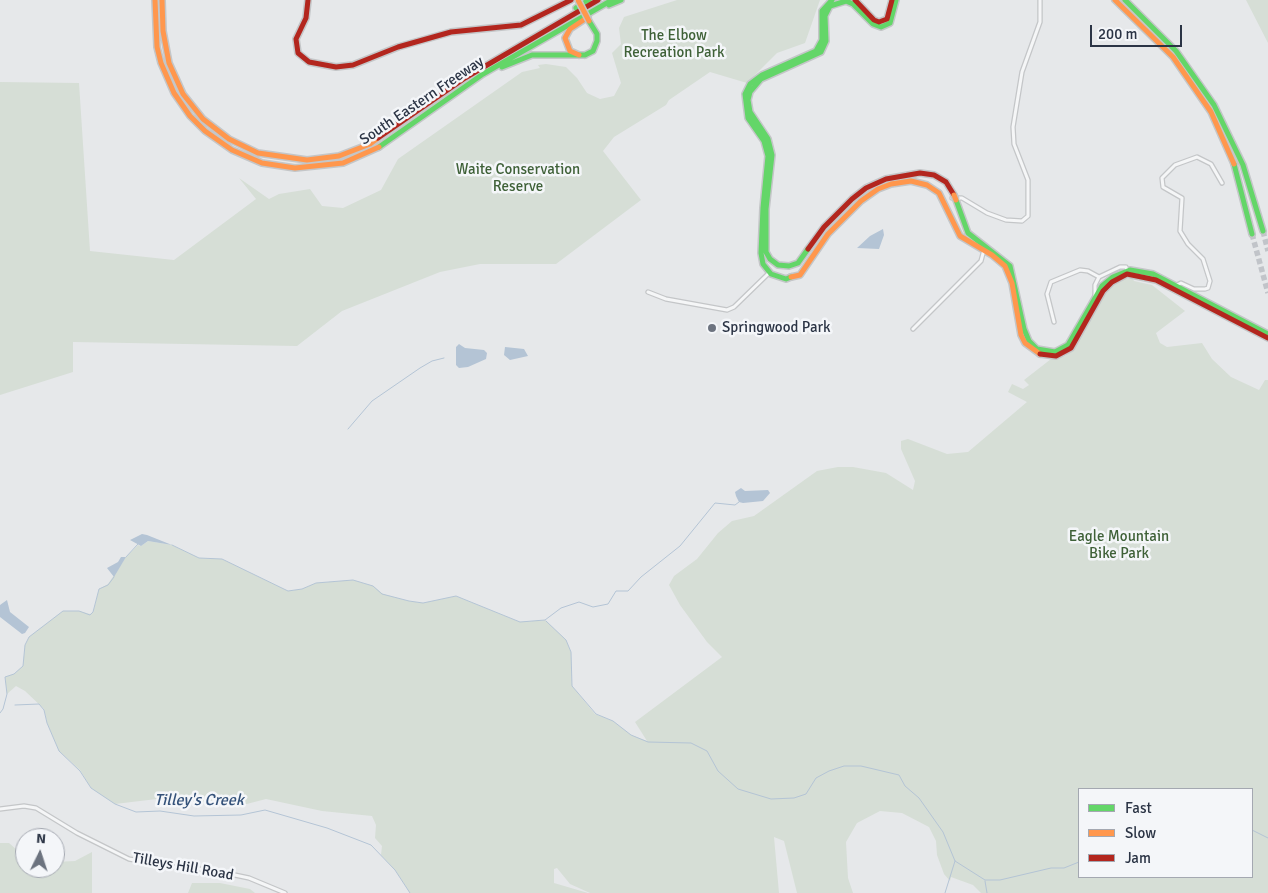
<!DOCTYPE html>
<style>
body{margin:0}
#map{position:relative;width:1268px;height:893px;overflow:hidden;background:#e6e8ea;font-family:Signika,sans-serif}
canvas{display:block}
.legend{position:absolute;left:1078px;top:788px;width:175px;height:90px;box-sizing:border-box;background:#f4f6f9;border:1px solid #a4a8b1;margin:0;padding:6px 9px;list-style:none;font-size:15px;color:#2b3445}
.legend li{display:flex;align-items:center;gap:10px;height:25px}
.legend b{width:25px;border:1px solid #a4a8b1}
.north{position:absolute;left:15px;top:828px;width:50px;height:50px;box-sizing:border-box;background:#f4f6f9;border:1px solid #a4a8b1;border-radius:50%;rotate:4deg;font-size:14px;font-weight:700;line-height:20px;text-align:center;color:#2b3445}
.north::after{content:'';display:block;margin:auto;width:18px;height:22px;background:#6c737f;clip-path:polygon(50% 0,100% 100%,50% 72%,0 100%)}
.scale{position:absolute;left:1090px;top:25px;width:92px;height:22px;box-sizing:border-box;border:2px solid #2b3445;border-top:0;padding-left:6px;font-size:15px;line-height:18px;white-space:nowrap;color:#2b3445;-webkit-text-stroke:4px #f4f6f9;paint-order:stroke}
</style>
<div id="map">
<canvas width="1268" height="893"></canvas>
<ul class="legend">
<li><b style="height:6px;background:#63d668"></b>Fast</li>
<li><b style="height:6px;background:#ff974d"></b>Slow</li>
<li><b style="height:6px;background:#b3261e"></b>Jam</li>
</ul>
<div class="north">N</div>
<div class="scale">200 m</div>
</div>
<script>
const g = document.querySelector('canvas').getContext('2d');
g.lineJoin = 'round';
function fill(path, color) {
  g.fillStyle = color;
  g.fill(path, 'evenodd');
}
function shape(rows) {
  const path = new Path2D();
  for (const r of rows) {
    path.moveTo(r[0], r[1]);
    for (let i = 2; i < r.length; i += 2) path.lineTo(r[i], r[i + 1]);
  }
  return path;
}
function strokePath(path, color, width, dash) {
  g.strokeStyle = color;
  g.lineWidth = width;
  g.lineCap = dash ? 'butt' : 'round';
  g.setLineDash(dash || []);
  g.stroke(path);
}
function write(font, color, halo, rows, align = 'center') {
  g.font = font + ' Signika,sans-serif';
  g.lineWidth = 5;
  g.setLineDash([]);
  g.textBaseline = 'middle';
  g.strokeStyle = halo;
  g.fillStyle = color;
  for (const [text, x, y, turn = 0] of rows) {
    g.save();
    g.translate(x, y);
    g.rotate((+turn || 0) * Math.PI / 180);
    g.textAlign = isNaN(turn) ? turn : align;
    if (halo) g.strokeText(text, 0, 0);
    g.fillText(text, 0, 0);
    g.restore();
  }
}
const green = shape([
 [677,0,820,0,805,43,777,53,747,83,710,72,669,100,666,105,614,137,603,151,641,200,556,264,480,264,440,272,342,311,297,346,73,342,73,372,0,395,0,82,79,83,90,251,174,260,256,199,239,178,269,199,279,194,310,189,322,206,343,208,381,190,398,159,522,72,540,68,538,65,546,64,566,67,577,78,587,93,600,99,614,96,621,83,612,53,621,44,619,28,624,17],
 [1246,0,1268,0,1268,43],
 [1125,279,1133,279,1134,281,1152,285,1185,311,1156,333,1160,343,1167,347,1202,343,1212,359,1231,377,1259,390,1265,380,1268,380,1268,893,981,893,973,885,951,877,950,881,944,874,937,855,936,841,929,827,902,813,880,811,857,823,846,842,848,878,853,893,797,893,784,841,774,837,779,893,590,893,570,884,557,868,554,869,554,883,588,893,410,893,395,870,381,855,382,846,375,838,376,825,372,816,322,811,266,799,239,806,165,798,115,804,91,788,80,770,59,751,47,723,44,709,25,691,16,686,7,694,5,677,14,674,23,666,25,645,29,637,63,611,79,611,90,614,93,612,99,589,108,584,126,557,138,545,141,546,148,541,172,545,199,558,222,559,288,591,302,589,316,583,353,580,373,586,383,594,409,601,423,603,456,596,520,622,545,620,566,640,571,652,572,686,595,714,613,721,631,735,647,741,635,722,722,657,707,642,680,605,669,585,674,576,697,559,718,533,732,521,754,516,817,471,838,467,853,467,886,473,913,490,915,481,901,449,901,441,908,439,947,454,968,452,1027,402,1008,392,1012,384,1023,389,1029,385,1024,380,1051,359,1065,356,1073,350,1108,288],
 [1079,789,1252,789,1252,877,1079,877],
 [0,843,9,843,25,857,25,868,55,868,55,862,75,861,92,852,92,893,0,893],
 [192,883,220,883,250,889,255,893,188,893]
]);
const water = shape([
 [883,229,884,235,879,249,857,248,870,236],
 [459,344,465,348,484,350,487,353,486,359,468,367,459,368,456,365,456,347],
 [505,347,524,349,528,356,510,360,504,355],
 [741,488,745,491,768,490,770,493,763,501,743,503,739,502,736,496,735,492],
 [142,534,147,535,172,545,148,541,141,546,130,540],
 [121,557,126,557,114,577,107,568,118,562],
 [7,600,10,612,29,627,25,633,22,634,0,617,0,605]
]);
const stream = shape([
 [348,429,372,401,420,368,432,361,444,358],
 [172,545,199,558,222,559,288,591,302,589,316,583,353,580,373,586,382,594,409,601,423,603,456,596,520,622,545,620,561,608,579,602,593,607,608,604,616,591,628,591,641,577,680,546,715,503,735,505,739,502],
 [126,557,138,544],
 [546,621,566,640,571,652,572,686,596,714,613,721,631,735,648,742,691,743,707,751,718,771,738,789,771,799,794,798,806,794,816,778,829,771,844,766,861,766,899,775,905,786,919,798,943,832,955,861,985,880,1000,880,1051,868,1064,868,1079,862],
 [15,705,39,704,44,710,47,723,59,751,80,771,91,788,115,804,136,812,160,811,194,816,241,815,265,810,327,828,371,845,395,870,410,893],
 [0,713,3,709,7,694,5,677,14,674,23,666,25,645,29,637,63,611,79,611,90,615,93,612,99,589,108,585,114,577],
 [1252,830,1268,838],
 [985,881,987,893],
 [945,893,955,861]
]);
const highwayTunnel = shape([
 [1263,231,1268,251],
 [1252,234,1268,293]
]);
const street = shape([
 [952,198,962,198,987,213,1006,220,1022,221,1028,216,1028,180,1014,144,1013,127,1022,72,1040,22,1040,0],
 [1175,286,1181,283,1194,289,1205,289,1208,288,1210,281,1203,259,1188,244,1180,231,1182,198,1163,187,1162,178,1175,165,1197,157,1211,164,1222,183],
 [648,292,666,299,727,310,734,307,769,273],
 [1095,296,1095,285,1099,277,1120,267,1126,267,1127,271],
 [1054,322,1047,294,1051,282,1080,270,1088,271,1099,277],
 [913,329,981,261,985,246],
 [0,809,24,806,36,808,77,833,129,859,173,867,211,870,249,878,285,893]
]);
const fast = shape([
 [1125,0,1176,51,1214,105,1243,165,1263,231],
 [609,5,621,0],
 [576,8,589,0],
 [585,55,593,51,597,41,597,34,589,21],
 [502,67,532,55,585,55],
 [379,147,483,74,612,0],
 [1234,164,1252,234],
 [956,200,968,233,1010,266,1024,329,1029,341,1037,349,1055,352,1068,345,1102,286,1113,277,1130,270,1153,274,1268,334],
 [808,249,798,263,789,266,778,265,770,259,766,252,766,209,772,155,768,139,750,112,748,100,750,92,761,79,821,52,826,41,825,16,830,6,846,1,853,4,873,24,881,27,890,23,896,0],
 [791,277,786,279,771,274,763,264,761,253,763,208,768,156,764,141,748,118,745,94,750,84,762,75,816,51,822,40,822,11,832,0]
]);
const slow = shape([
 [155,0,157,47,161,63,174,93,190,116,205,131,232,150,262,163,295,168,343,163,379,147],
 [162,0,163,31,169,63,183,94,203,119,229,139,258,153,307,160,339,156,370,144,378,138],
 [1115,0,1173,57,1211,112,1234,164],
 [579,55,570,51,565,38,570,29,588,17],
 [791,277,800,275,828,234,861,201,878,189,891,184,911,181,927,185,939,193,960,236,992,255,1005,266,1012,283,1021,335,1025,343,1040,354]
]);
const jam = shape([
 [308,0,306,18,296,39,298,53,309,62,336,67,353,65,398,47,451,32,521,25,571,0],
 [855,0,874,20,879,22,887,19,892,0],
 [378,138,465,78,598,0],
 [808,249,824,227,852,199,866,188,886,179,920,173,934,175,946,182,954,195],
 [1040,354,1056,356,1071,348,1103,291,1112,282,1127,274,1156,280,1268,338]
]);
const slowBridge = shape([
 [578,0,589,21],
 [954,195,956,200]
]);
const markers = [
 [712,328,5,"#6c737f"]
];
const parkNames = [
 ["The Elbow",674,36],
 ["Recreation Park",674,53],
 ["Waite Conservation",518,170],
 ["Reserve",518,187],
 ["Eagle Mountain",1119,537],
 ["Bike Park",1119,554]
];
const streetNames = [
 ["South Eastern Freeway",422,101,-34],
 ["Tilleys Hill Road",183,867,10]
];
const poiNames = [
 ["Springwood Park",722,328]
];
const waterNames = [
 ["Tilley's Creek",199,801]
];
fill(green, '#d6ded6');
fill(water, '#b4c4d5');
strokePath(stream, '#b4c4d5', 1);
strokePath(highwayTunnel, '#c1c4c9', 5.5, [5.5, 3]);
strokePath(street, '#c4c6c8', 5.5);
strokePath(fast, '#c4c6c8', 8);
strokePath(slow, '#c4c6c8', 8);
strokePath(jam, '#c4c6c8', 8);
strokePath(street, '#f5f6f7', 3);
strokePath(fast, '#63d668', 5);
strokePath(slow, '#ff974d', 5);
strokePath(jam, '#b3261e', 5);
strokePath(slowBridge, '#c4c6c8', 8, []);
strokePath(slowBridge, '#ff974d', 5);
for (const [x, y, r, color] of markers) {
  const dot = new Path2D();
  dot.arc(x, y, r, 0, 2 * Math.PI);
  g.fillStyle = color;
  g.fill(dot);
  strokePath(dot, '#f4f6f9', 2);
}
write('15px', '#3f6138', '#f4f6f9', parkNames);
write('15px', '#2b3445', '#f4f6f9', streetNames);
write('15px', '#2b3445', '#f4f6f9', poiNames, 'left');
write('italic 16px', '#34527a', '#f4f6f9', waterNames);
</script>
